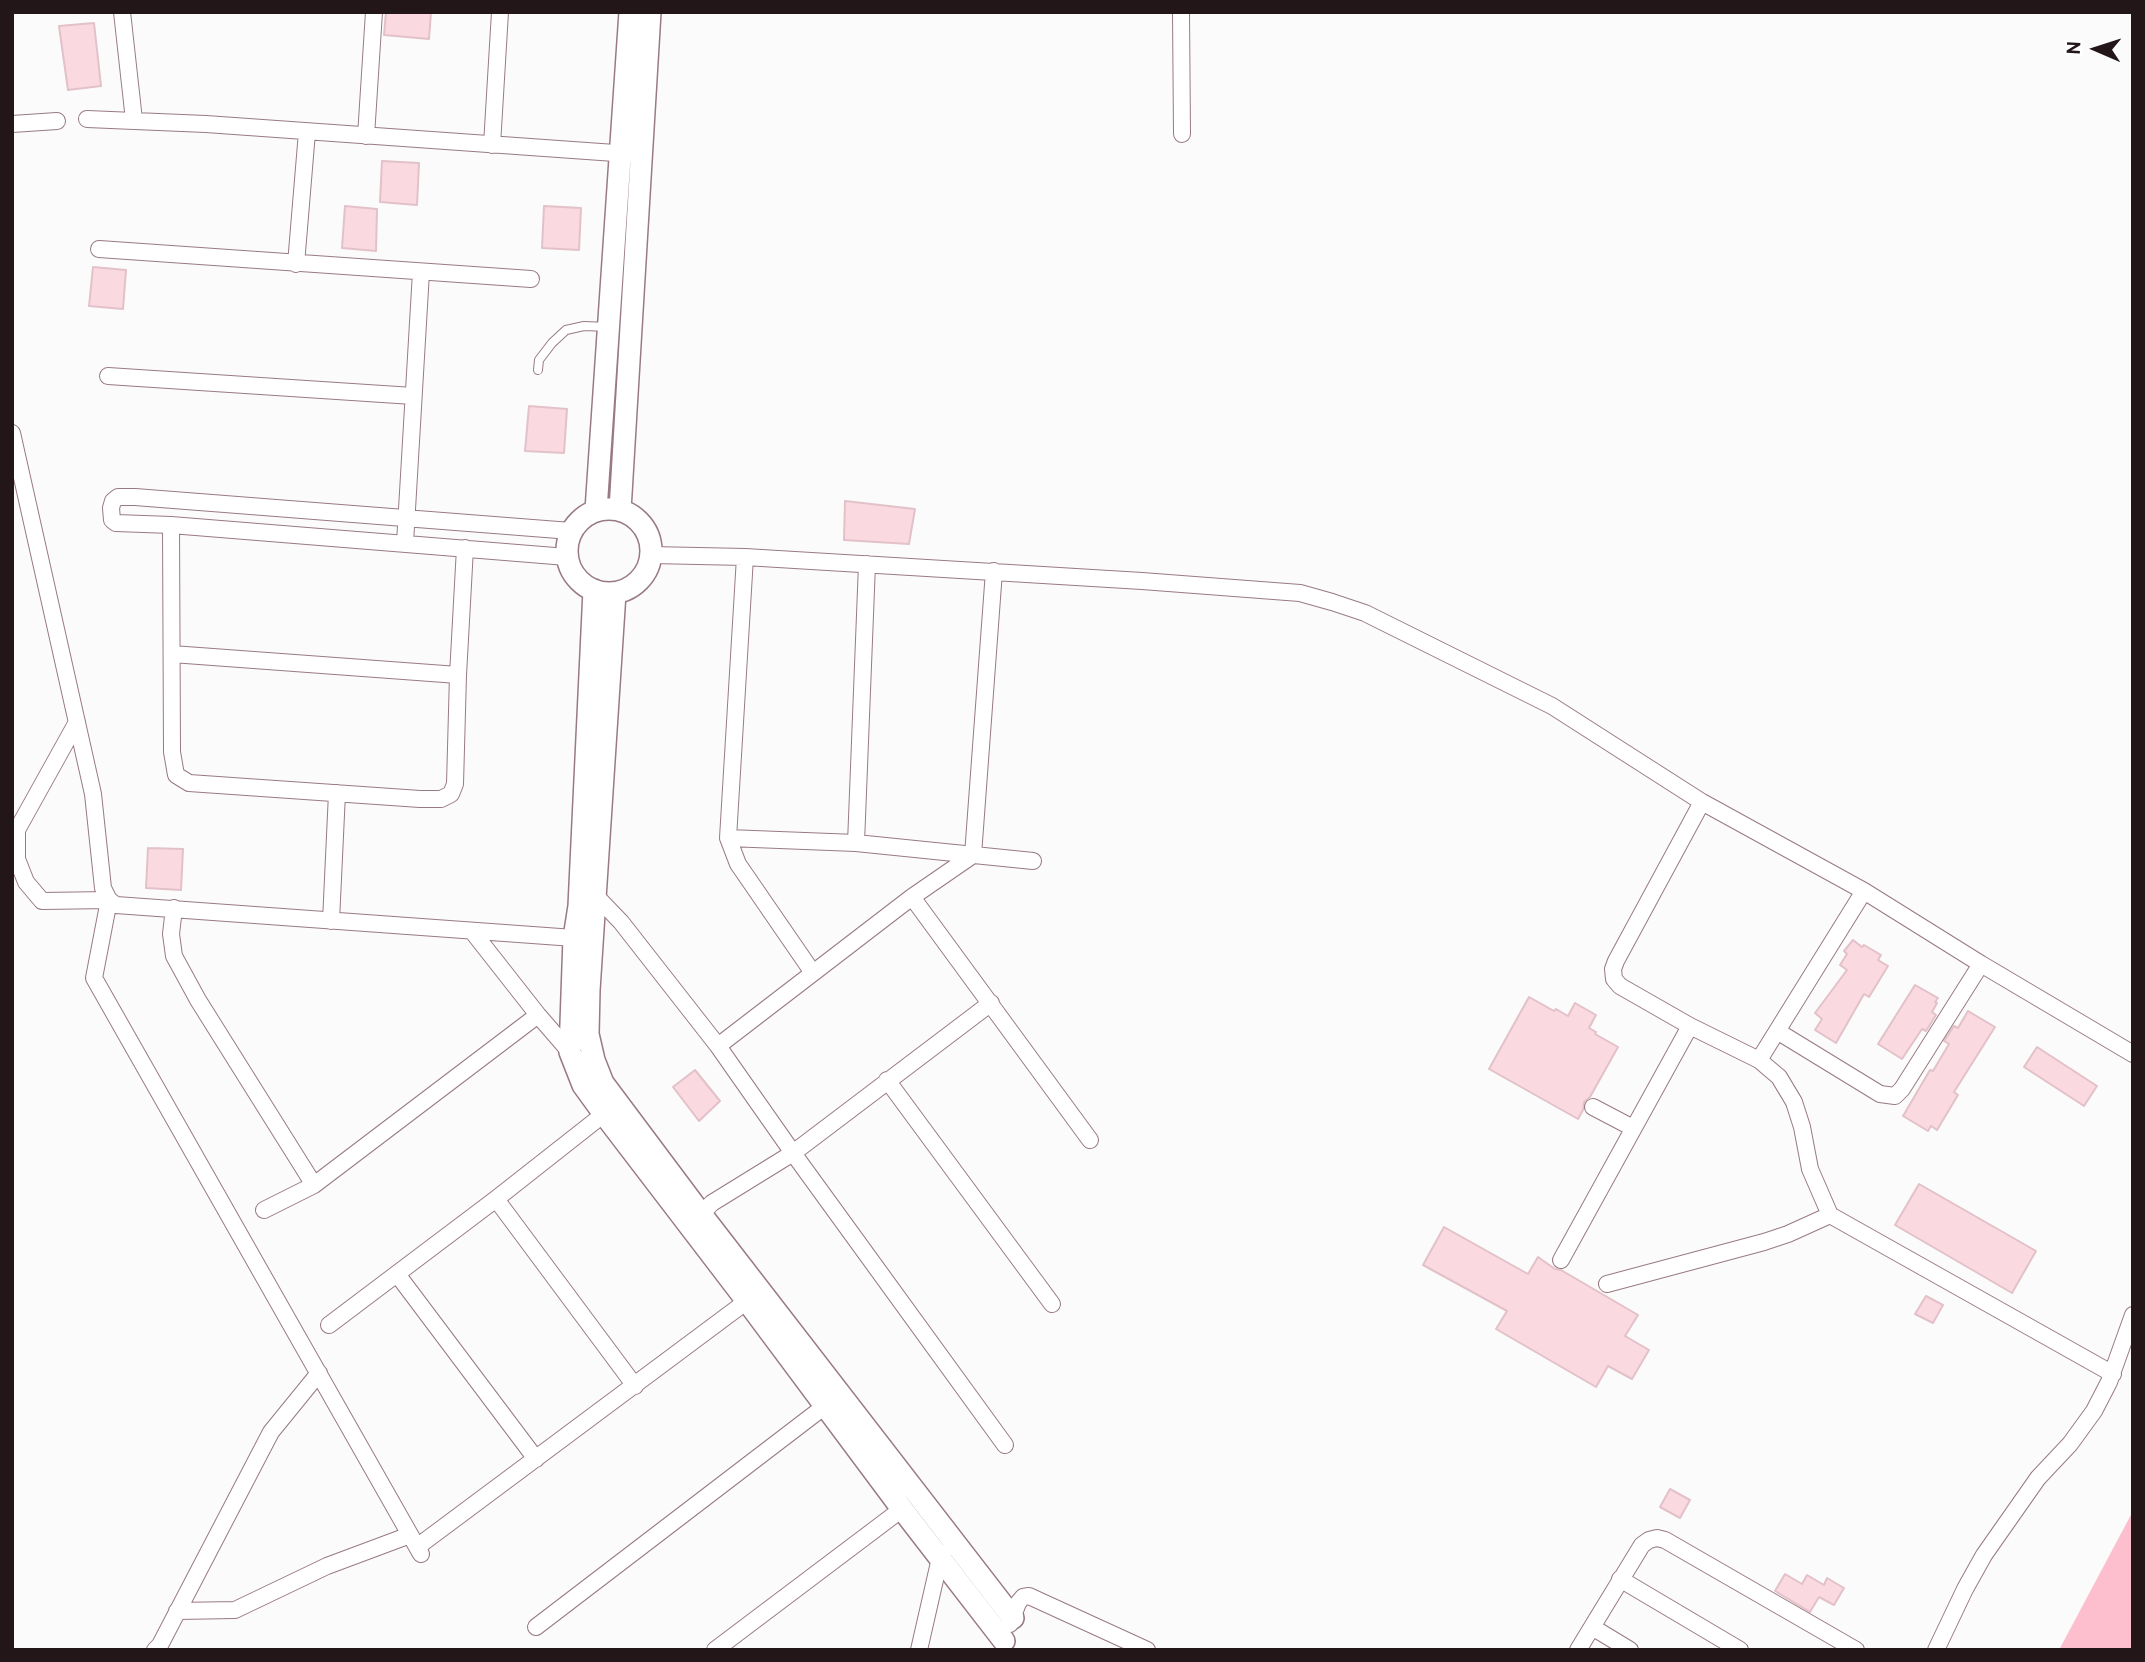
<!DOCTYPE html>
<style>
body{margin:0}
#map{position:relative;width:2145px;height:1662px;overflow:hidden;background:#fbfbfb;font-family:Overpass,sans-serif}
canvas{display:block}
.frame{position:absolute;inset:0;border:14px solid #221619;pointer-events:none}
.north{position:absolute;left:2061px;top:14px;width:70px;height:70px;-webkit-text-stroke:5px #fff;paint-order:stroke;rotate:273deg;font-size:19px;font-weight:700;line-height:28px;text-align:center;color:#221619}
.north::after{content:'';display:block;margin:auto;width:24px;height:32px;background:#221619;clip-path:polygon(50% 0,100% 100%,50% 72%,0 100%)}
</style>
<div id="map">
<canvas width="2145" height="1662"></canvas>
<div class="frame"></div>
<div class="north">N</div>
</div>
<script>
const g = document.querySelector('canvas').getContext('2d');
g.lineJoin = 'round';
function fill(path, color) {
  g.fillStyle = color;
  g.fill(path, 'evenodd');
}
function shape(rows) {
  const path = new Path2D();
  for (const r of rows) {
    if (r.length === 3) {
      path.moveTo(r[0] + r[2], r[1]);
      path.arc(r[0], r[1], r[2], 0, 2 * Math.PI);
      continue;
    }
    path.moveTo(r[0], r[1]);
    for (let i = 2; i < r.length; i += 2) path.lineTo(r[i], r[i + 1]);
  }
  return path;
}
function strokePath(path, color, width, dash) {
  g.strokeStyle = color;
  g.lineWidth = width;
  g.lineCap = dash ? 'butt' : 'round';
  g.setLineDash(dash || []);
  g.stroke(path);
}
const green = shape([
 [2133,1511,2133,1650,2059,1650]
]);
const building = shape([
 [386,12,431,12,429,39,384,35,386,12],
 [94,23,101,86,68,90,59,26,94,23],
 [382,161,419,163,417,205,380,202,382,161],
 [345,206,377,209,376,251,342,248,345,206],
 [544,206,581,208,579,250,542,248,544,206],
 [93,267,126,270,123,309,89,306,93,267],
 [529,406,567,409,564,453,525,451,529,406],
 [845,501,915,509,909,544,844,540,845,501],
 [148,848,183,849,181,890,146,888,148,848],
 [1853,940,1862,947,1864,945,1881,955,1878,960,1888,966,1869,997,1864,994,1836,1043,1815,1030,1822,1019,1815,1013,1847,970,1840,965,1847,954,1844,951,1853,940],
 [1915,985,1938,998,1935,1002,1937,1003,1932,1012,1936,1015,1926,1031,1922,1029,1902,1059,1878,1044,1915,985],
 [1529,997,1554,1011,1556,1009,1568,1016,1575,1003,1596,1015,1589,1028,1596,1032,1595,1034,1618,1047,1590,1097,1584,1102,1583,1110,1578,1119,1489,1069,1529,997],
 [1968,1011,1995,1027,1954,1092,1958,1095,1937,1130,1931,1126,1928,1131,1903,1116,1930,1070,1933,1071,1949,1044,1944,1041,1954,1026,1958,1028,1968,1011],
 [2037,1047,2097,1086,2084,1106,2024,1067,2037,1047],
 [695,1070,720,1101,699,1121,673,1087,695,1070],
 [1919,1184,2036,1251,2012,1293,1895,1225,1919,1184],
 [1444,1227,1528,1274,1538,1257,1555,1269,1561,1270,1638,1315,1625,1336,1649,1350,1632,1379,1608,1366,1596,1387,1496,1329,1507,1311,1423,1265,1444,1227],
 [1926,1296,1943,1305,1933,1323,1915,1314,1926,1296],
 [1670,1489,1690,1500,1680,1518,1660,1507,1670,1489],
 [1785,1574,1802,1584,1807,1575,1824,1585,1827,1578,1844,1588,1834,1605,1819,1597,1810,1612,1775,1591,1785,1574]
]);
const service = shape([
 [538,370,539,360,552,343,566,330,584,326,608,327]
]);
const minor = shape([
 [122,12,134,120],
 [1181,12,1182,134],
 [87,119,206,124,629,154],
 [12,124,57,121],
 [366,136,374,12],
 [492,145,500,12],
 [99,249,531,279],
 [296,264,307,132],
 [108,376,413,396],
 [12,433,93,794,103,888,109,900,116,905,574,938],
 [171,525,172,752,176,775,189,783,420,799,441,799,451,794,455,784,458,675,465,548],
 [405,543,421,272],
 [651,555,745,557,1142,581,1300,593,1332,602,1365,613,1552,706,1702,802,1864,891,1981,964,2133,1054],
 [567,557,171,525,116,523,112,520,111,508,113,501,118,497,135,497,571,531],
 [745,557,728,838,738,864,813,973],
 [172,654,458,675],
 [77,722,17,830,17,859,26,882,42,901,109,900,94,978,421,1554],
 [1702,802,1616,961,1613,969,1614,979,1620,986,1690,1026,1759,1060,1779,1077,1794,1102,1802,1127,1810,1169,1830,1215,2113,1374],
 [728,838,856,843,1033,861],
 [856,843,867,564],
 [596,896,621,922,718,1046,793,1153,1005,1445],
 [912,897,1090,1140],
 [174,908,171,934,174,956,198,1000,314,1185],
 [331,921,337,793],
 [472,931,538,1015,570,1052],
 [1777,1031,1880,1094,1895,1096,1902,1089,1981,964],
 [718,1046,912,897,973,855,994,571],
 [1759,1060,1864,891],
 [887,1080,1052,1304],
 [1593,1107,1633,1128],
 [496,1199,635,1386],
 [264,1210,314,1185,538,1015],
 [701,1214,712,1203,793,1153,991,1003],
 [1561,1260,1690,1026],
 [397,1274,536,1459],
 [1607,1284,1764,1242,1788,1234,1830,1215],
 [329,1325,496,1199,604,1114],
 [417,1547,747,1301],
 [1620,1579,1740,1650],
 [177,1611,235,1610,327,1566,410,1535],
 [1010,1624,1018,1603,1023,1597,1029,1596,1147,1650],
 [536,1627,825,1406],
 [1592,1627,1630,1650],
 [155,1650,160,1645,271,1432,319,1373],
 [715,1650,902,1509],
 [919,1650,940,1558,943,1553],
 [1578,1650,1642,1545,1649,1540,1657,1538,1665,1540,1856,1650],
 [1936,1650,1965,1589,1984,1555,2038,1478,2070,1444,2094,1411,2109,1382,2133,1315]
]);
const tertiary = shape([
 [609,551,42],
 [596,510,630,12],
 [620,510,650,12],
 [594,590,579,906,574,938,570,1052,583,1085,604,1114,747,1301,902,1509,1004,1641],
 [615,593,589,990,588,1034,594,1060,603,1083,701,1214,1013,1618]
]);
fill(green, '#fdbece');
fill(building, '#fad9e1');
strokePath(building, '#e2c1c9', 2);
strokePath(service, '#997a82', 10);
strokePath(minor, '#997a82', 18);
strokePath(tertiary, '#997a82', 24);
strokePath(service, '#fff', 8);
strokePath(minor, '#fff', 16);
strokePath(tertiary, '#fff', 21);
</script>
